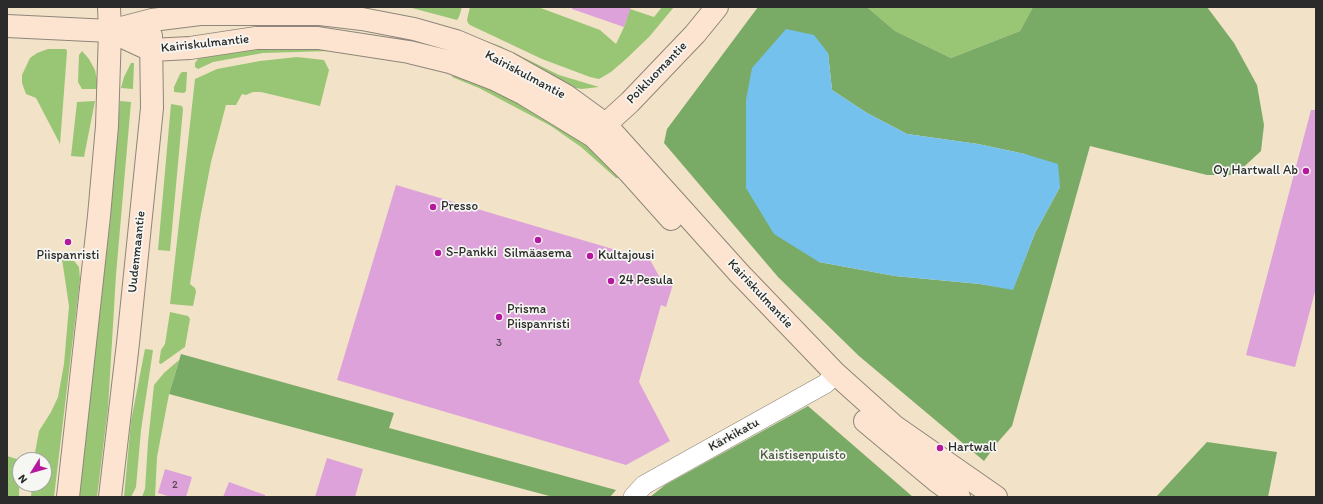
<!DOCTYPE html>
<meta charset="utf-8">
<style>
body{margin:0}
#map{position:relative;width:1323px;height:504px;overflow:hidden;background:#f2e2c8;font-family:Itim,sans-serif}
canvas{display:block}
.frame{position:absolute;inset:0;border:8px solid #2b2b2b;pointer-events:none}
.north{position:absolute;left:12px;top:452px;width:40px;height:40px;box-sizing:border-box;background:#f6f6f2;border:1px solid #a5a5a2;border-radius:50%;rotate:233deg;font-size:11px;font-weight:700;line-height:16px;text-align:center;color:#2b2b2b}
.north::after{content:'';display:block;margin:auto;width:14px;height:18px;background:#b5179e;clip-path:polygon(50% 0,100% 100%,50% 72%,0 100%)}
</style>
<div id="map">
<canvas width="1323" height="504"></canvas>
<div class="frame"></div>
<div class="north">N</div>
</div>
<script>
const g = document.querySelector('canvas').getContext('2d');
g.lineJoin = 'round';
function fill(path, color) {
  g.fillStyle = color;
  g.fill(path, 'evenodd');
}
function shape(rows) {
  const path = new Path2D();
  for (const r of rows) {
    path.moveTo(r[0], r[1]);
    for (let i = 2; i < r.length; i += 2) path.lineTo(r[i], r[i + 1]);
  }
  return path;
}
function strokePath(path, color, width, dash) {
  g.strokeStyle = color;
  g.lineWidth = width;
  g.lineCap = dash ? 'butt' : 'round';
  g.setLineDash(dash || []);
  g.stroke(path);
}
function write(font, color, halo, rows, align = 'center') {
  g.font = font + ' Itim,sans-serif';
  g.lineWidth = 3.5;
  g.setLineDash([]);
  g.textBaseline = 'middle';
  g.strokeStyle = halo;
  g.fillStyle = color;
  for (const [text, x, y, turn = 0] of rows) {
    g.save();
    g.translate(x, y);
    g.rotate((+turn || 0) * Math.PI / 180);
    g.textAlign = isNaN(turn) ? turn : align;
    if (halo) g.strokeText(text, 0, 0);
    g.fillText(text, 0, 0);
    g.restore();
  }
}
const green = shape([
 [408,7,462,7,459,17,457,20],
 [470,7,538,7,600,30,616,44,624,27,630,9,654,17,662,7,674,7,649,37,626,59,611,72,599,79,590,77,542,59,470,25,468,23,467,20],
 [867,7,1033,7,1020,31,951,58,895,31],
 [463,33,500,46,559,75,599,87,582,89,563,86],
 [248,46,325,46,330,51,263,53,213,62,198,69,195,67,195,63,198,59,214,52],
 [48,49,66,49,67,52,60,144,36,98,26,94,22,83,22,75,30,58,37,53],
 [82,51,89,59,95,70,97,80,97,89,82,89,78,82,79,55],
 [297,57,324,60,329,70,320,106,261,92,253,92,246,95,242,94,236,105,226,105,211,162,200,219,190,284,195,288,196,292,193,306,170,304,195,79,217,69,260,61],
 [131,63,134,63,133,89,121,88,124,77],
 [454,70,483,80,592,145,620,178,616,178,581,147,551,126,479,88,452,77],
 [182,72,187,72,186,91,184,93,174,92,174,87,180,74],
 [95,101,84,157,71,156,77,102],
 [120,101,131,102,116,275,108,408,97,497,78,497,111,202],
 [171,104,182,106,183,109,170,251,158,250],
 [62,259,74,261,79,267,80,279,54,497,31,497,32,484,44,484,44,460,34,460,35,453,39,431,51,412,58,397,64,364,69,306],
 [170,312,188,316,190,319,185,347,161,364,159,363,161,350,165,344],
 [145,349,153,350,141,430,136,487,131,497,124,497,131,421],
 [179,360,169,394,157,457,155,497,142,497,145,489,148,442,154,385,164,373],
 [7,456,20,460,19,497,7,497]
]);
const forest = shape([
 [758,7,867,7,895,31,951,58,1020,31,1033,7,1207,7,1234,43,1257,85,1264,125,1261,151,1235,175,1207,175,1090,146,1012,426,998,442,984,461,859,356,778,277,664,143,667,129],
 [828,53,832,90,867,113,907,134,978,144,1025,154,1060,187,1035,233,1013,289,980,284,895,276,819,262,747,141,746,100],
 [181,354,394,413,389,428,616,490,610,497,553,497,169,394],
 [808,406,913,497,650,497,665,485],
 [1207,442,1277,452,1268,497,1156,497]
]);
const water = shape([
 [786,29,814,35,828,53,832,90,867,113,907,134,978,144,1025,154,1058,164,1060,187,1035,233,1013,290,980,284,895,276,819,262,774,234,746,188,746,100,752,68]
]);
const building = shape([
 [572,7,631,7,624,27,572,9],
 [1311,110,1316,110,1316,288,1295,367,1246,355],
 [396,185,650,260,659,276,669,279,668,283,673,284,666,307,661,305,639,382,670,441,626,465,337,380],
 [327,458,363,469,355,497,315,497],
 [165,469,192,477,186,497,171,497,158,493],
 [229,482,265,495,265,497,223,497]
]);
const street = shape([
 [633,497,644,485,825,384,836,374]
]);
const secondary = shape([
 [7,26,110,31,152,20,200,14,320,14,362,19,414,29,456,41,508,63,565,95,605,124,739,273,836,374,894,426,996,497],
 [110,31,151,50,190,48,256,38,318,38,409,52,450,62,494,79,524,94,593,136,629,172,671,219],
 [596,133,630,102,695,34,717,7],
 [865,421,938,482,959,497],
 [68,497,99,216,107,126,110,31,109,7],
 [110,497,128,343,152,108,151,36]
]);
const markers = [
 [1306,171,4,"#b5179e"],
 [433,207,4,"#b5179e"],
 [538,240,4,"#b5179e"],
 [68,242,4,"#b5179e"],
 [438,253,4,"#b5179e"],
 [590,256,4,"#b5179e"],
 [611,281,4,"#b5179e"],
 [499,317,4,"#b5179e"],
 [940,448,4,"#b5179e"]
];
const numberNames = [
 ["3",499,343],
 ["2",175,485]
];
const streetNames = [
 ["Kairiskulmantie",205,44,-6],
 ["Poikluomantie",657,73,-46],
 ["Kairiskulmantie",525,75,28],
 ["Uudenmaantie",137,252,-84],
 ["Kairiskulmantie",760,294,47],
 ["Kärkikatu",734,435,-29]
];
const poiNames = [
 ["Oy Hartwall Ab",1298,171,"right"],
 ["Presso",441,207],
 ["S-Pankki",446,253],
 ["Silmäasema",538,254,"center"],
 ["Piispanristi",68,256,"center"],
 ["Kultajousi",598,256],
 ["24 Pesula",619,281],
 ["Prisma",507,310],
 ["Piispanristi",507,325],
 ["Hartwall",948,448]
];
const parkNames = [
 ["Kaistisenpuisto",803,456]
];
fill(green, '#99c674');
fill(forest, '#7aab66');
fill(water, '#74c1ee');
fill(building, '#dda2d9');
strokePath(street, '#8e867a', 20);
strokePath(secondary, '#8e867a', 24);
strokePath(street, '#fff', 19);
strokePath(secondary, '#fde4d1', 22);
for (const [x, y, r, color] of markers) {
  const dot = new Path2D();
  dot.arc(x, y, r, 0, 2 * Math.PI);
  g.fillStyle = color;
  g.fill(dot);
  strokePath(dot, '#f6f6f2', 1.5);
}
write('11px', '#584956', null, numberNames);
write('13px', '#2b2b2b', '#f6f6f2', streetNames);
write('13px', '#2b2b2b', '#f6f6f2', poiNames, 'left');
write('13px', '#4c5a41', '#f6f6f2', parkNames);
</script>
